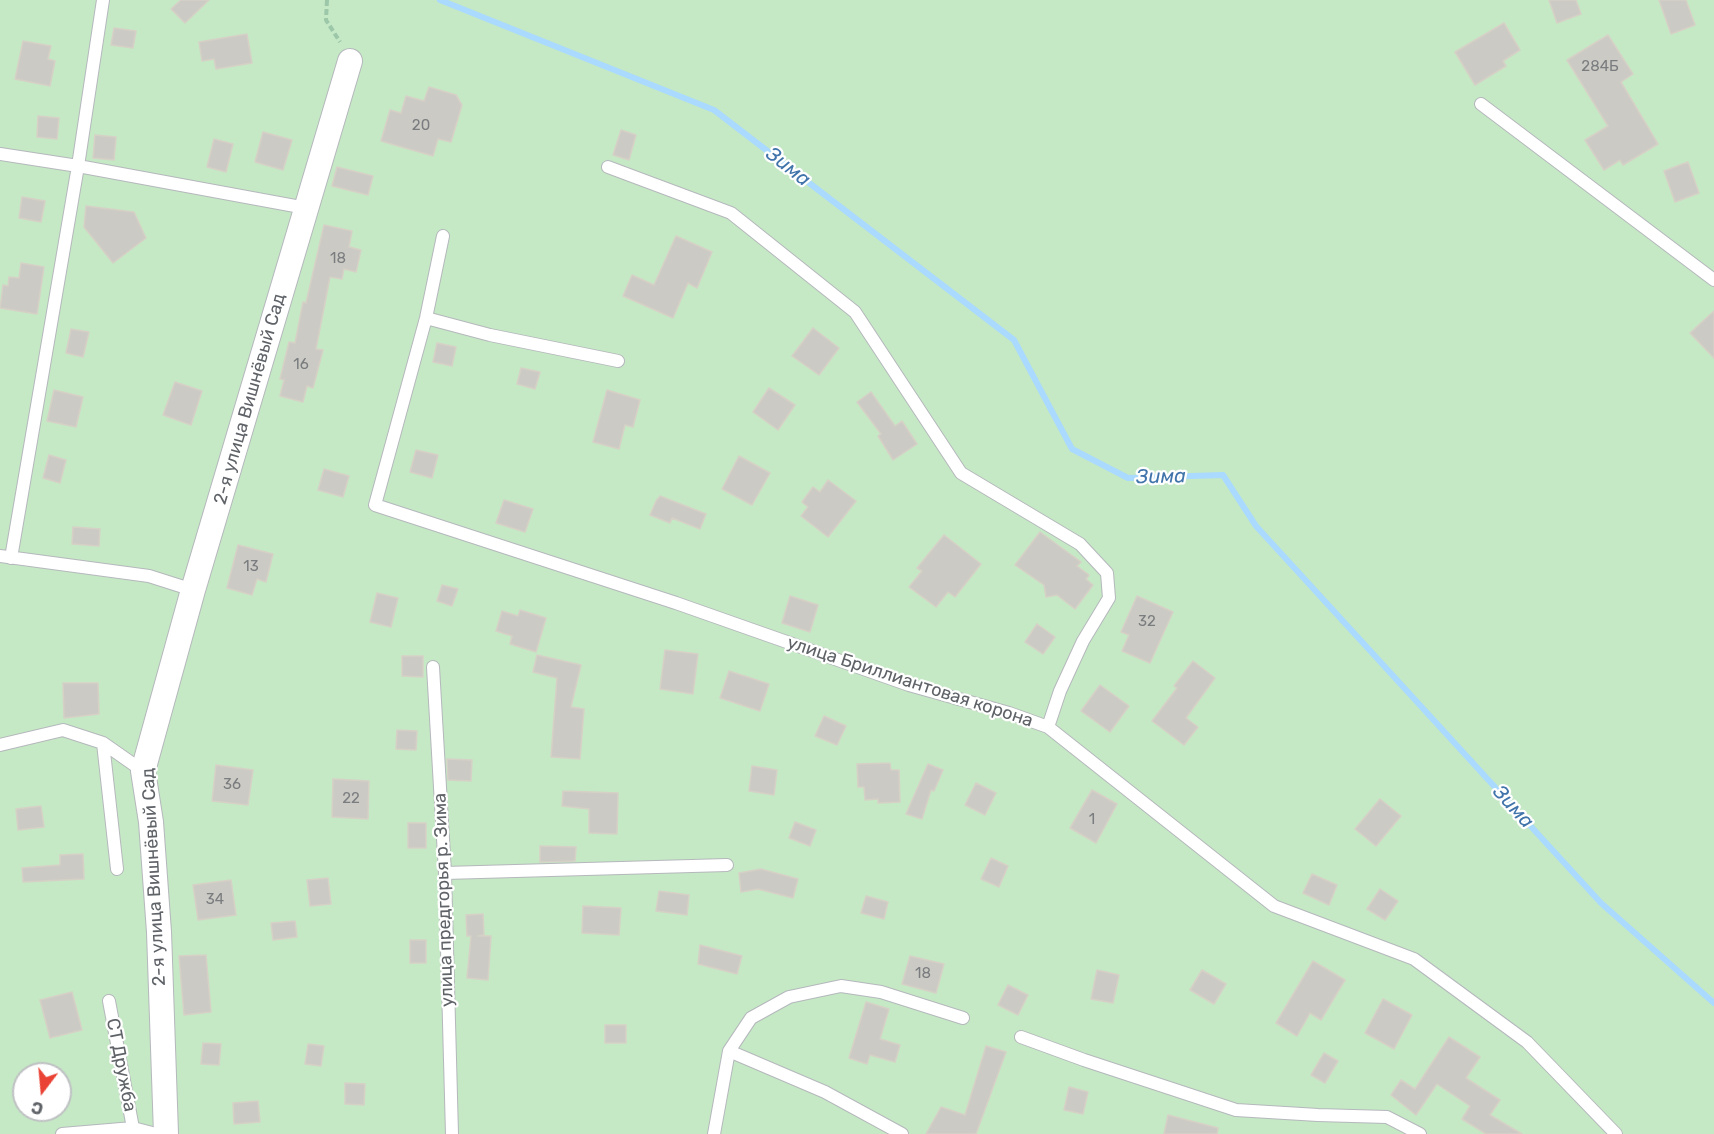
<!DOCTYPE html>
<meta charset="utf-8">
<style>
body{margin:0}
#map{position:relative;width:1714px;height:1134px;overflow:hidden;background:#f1efe8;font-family:Rubik,sans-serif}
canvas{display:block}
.north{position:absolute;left:12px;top:1062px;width:60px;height:60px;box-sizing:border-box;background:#fff;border:2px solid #bfc1c3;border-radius:50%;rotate:196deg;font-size:16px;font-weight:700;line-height:24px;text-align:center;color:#5f6368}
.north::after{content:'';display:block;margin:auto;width:21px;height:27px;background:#ea4335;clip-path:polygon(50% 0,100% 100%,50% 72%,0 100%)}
</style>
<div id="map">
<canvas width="1714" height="1134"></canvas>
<div class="north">С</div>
</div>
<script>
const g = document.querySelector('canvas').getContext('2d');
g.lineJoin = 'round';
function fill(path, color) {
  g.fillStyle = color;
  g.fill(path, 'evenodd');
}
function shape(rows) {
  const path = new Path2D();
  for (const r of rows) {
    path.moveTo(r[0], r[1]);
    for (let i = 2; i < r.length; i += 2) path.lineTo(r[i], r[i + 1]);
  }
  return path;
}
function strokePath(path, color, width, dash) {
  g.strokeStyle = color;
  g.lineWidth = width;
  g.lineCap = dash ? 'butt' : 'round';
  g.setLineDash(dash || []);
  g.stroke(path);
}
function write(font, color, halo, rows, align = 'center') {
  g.font = font + ' Rubik,sans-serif';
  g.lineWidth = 4.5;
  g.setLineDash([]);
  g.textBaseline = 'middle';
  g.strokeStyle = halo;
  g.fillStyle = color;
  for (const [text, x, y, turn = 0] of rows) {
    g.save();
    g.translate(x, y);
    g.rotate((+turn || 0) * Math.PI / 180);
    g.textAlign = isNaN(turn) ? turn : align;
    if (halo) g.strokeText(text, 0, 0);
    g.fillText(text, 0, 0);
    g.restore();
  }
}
const green = shape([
 [0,0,1714,0,1714,1134,0,1134],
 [24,1074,60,1074,60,1110,24,1110]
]);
const stream = shape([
 [440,0,714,110,1014,340,1072,449,1128,478,1223,475,1256,526,1601,903,1714,1003]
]);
const building = shape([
 [181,0,209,0,185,23,171,9,181,0],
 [1549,0,1576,0,1581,14,1557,23,1549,0],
 [1659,0,1686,0,1695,25,1671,34,1659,0],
 [1504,23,1520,50,1503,61,1506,66,1475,85,1455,52,1504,23],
 [114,28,136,31,133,48,111,45,114,28],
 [247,34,252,63,216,69,214,59,202,61,199,42,247,34],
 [1608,35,1633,74,1621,82,1658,144,1623,165,1620,160,1604,170,1585,140,1608,126,1567,60,1608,35],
 [23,41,51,46,48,59,55,61,50,86,15,79,23,41],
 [429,87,456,95,462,105,451,142,438,139,433,156,381,141,390,110,401,113,406,96,424,101,429,87],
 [38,116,59,118,57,139,37,137,38,116],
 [621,130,636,135,629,160,613,155,621,130],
 [263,132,292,140,283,170,255,162,263,132],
 [95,135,116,137,114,160,93,158,95,135],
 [214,139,233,144,226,172,207,167,214,139],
 [1688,162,1699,193,1675,202,1664,171,1688,162],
 [337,167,373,176,368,195,332,186,337,167],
 [22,197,45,201,41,222,19,218,22,197],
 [86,206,134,212,146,238,113,263,84,227,86,206],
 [324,225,352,231,349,247,361,250,356,272,344,269,342,279,330,277,316,349,323,350,313,388,307,386,303,402,280,396,284,380,280,379,289,342,295,343,303,302,306,303,324,225],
 [676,236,712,252,697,288,688,283,673,318,623,296,632,275,654,285,676,236],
 [21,263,44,267,37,314,0,308,3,285,8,286,9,277,19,278,21,263],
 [1714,311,1714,358,1690,333,1714,311],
 [813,328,839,348,819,375,792,356,813,328],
 [71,329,89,332,83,357,66,353,71,329],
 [437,343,456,347,452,366,433,362,437,343],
 [521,368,540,372,535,389,517,384,521,368],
 [175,382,202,391,191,425,163,415,175,382],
 [769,388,795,405,778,430,753,412,769,388],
 [54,390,83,397,76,427,47,421,54,390],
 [607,390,640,400,633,427,625,425,619,449,593,442,607,390],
 [871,392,895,426,902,421,917,444,893,460,878,436,881,434,857,402,871,392],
 [416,450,438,455,432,478,410,472,416,450],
 [49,455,66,460,60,483,43,478,49,455],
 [739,456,770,473,752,505,722,489,739,456],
 [324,469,349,476,343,497,318,490,324,469],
 [828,480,856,501,828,537,801,516,808,507,802,502,813,487,820,492,828,480],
 [660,496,706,514,700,529,672,518,670,523,650,515,657,499,658,499,660,496],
 [504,500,533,509,525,532,496,523,504,500],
 [73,527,100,529,99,546,72,544,73,527],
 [1040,532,1081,562,1077,566,1089,575,1086,579,1093,585,1075,609,1057,595,1046,597,1044,585,1015,565,1040,532],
 [944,535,981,564,955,597,948,592,936,607,909,587,922,571,917,568,944,535],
 [238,545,273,554,266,582,257,579,252,595,227,588,238,545],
 [442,585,458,589,452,606,437,601,442,585],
 [377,593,398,598,391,627,370,622,377,593],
 [790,596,818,605,810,632,782,623,790,596],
 [1137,596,1173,612,1150,663,1122,651,1129,635,1121,632,1137,596],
 [520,610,546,618,536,652,510,644,512,636,496,631,502,611,518,616,520,610],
 [1037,624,1055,637,1043,654,1025,642,1037,624],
 [665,650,698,654,693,694,660,689,665,650],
 [537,655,581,665,571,707,584,709,580,759,551,757,557,678,533,672,537,655],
 [402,656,423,656,423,677,402,676,402,656],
 [1193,661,1215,678,1186,718,1198,727,1184,745,1152,721,1177,688,1174,686,1193,661],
 [729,671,769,684,760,711,720,698,729,671],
 [63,683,98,683,99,714,64,718,63,683],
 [1100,685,1129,706,1110,732,1081,711,1100,685],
 [824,716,846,726,837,745,815,736,824,716],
 [397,730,417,731,416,750,396,749,397,730],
 [447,759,472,760,471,781,448,780,447,759],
 [890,763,891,770,899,770,900,802,878,803,878,799,865,800,864,787,858,787,857,764,890,763],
 [928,764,943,770,934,791,931,790,922,819,906,814,928,764],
 [216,765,253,770,248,805,212,801,216,765],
 [752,766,777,770,774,795,749,791,752,766],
 [333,779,369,781,368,819,332,817,333,779],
 [976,783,996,793,985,815,965,805,976,783],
 [1092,790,1117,804,1096,843,1070,828,1092,790],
 [563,791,618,793,617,834,589,833,589,809,562,806,563,791],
 [1380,799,1401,816,1376,846,1355,829,1380,799],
 [41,806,44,827,18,830,16,809,41,806],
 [795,822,816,830,810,846,789,838,795,822],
 [408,823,426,823,426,848,408,848,408,823],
 [540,846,576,847,575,861,540,862,540,846],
 [83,854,84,879,23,882,22,868,60,865,60,855,83,854],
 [991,858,1008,866,999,887,981,879,991,858],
 [761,869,798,879,793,898,758,889,741,892,739,873,761,869],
 [1312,874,1337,885,1329,905,1303,893,1312,874],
 [328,878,331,904,310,906,307,880,328,878],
 [231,880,236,915,198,920,193,885,231,880],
 [1380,889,1398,901,1385,920,1367,909,1380,889],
 [659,891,689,895,687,915,656,911,659,891],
 [866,896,888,902,884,919,861,913,866,896],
 [583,906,621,908,619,935,582,933,583,906],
 [483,914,484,935,478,936,491,936,488,980,467,978,471,936,467,936,466,915,483,914],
 [295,921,297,937,273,940,271,923,295,921],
 [410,940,426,940,426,963,410,963,410,940],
 [700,945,742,956,737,974,698,964,700,945],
 [206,955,211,1012,184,1015,179,956,206,955],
 [910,956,944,964,936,993,902,984,910,956],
 [1313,961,1345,980,1321,1020,1310,1013,1297,1036,1276,1023,1313,961],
 [1097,970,1119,975,1113,1003,1091,999,1097,970],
 [1202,970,1226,984,1214,1004,1190,990,1202,970],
 [1008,985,1028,995,1018,1015,998,1005,1008,985],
 [72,992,82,1030,50,1038,40,1000,72,992],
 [1383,999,1412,1015,1394,1049,1365,1033,1383,999],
 [866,1002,889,1009,880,1039,900,1045,895,1062,870,1055,867,1064,849,1058,866,1002],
 [605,1025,626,1025,626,1043,605,1043,605,1025],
 [1449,1037,1480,1057,1466,1078,1500,1100,1490,1115,1522,1134,1486,1134,1462,1119,1470,1106,1437,1084,1416,1115,1391,1095,1401,1080,1415,1089,1449,1037],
 [203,1043,221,1044,219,1065,201,1064,203,1043],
 [308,1044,324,1046,321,1066,305,1064,308,1044],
 [986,1046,1006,1052,976,1134,926,1134,941,1107,965,1115,986,1046],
 [1324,1053,1338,1061,1325,1083,1311,1075,1324,1053],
 [345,1083,365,1084,364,1105,345,1104,345,1083],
 [1069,1087,1088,1092,1083,1114,1064,1110,1069,1087],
 [258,1101,260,1122,234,1124,233,1103,258,1101],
 [1168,1115,1218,1128,1217,1134,1164,1134,1168,1115]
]);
const path = shape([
 [327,0,326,20,340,42]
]);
const service = shape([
 [1481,104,1714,280],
 [0,154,78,166,306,208],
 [608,167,731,213,855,312,961,473,1080,544,1107,573,1109,598,1083,641,1060,691,1048,727],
 [443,236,426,318,375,505,676,603,909,685,1009,713,1048,727,1274,906,1414,959,1527,1042,1616,1134],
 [426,318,490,335,618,361],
 [0,556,149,576,193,590],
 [11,558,78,166,103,0],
 [433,667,445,873,452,1134],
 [103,743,117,869],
 [0,745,63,730,103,743,143,771],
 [445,873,727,865],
 [109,1001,133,1128],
 [1021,1037,1084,1060,1236,1110,1318,1115,1387,1117,1420,1134],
 [729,1051,825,1092,902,1134],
 [62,1134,133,1128,156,1134],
 [714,1134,729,1051,751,1018,789,997,841,986,881,992,963,1018]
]);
const minor = shape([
 [166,1134,159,932,151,822,143,771,193,590,350,61]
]);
const numberNames = [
 ["284Б",1600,67],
 ["20",421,126],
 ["18",338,259],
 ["16",301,365],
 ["13",251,567],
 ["32",1147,622],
 ["36",232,785],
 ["22",351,799],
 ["1",1092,820],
 ["34",215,900],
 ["18",923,974]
];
const streetNames = [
 ["2-я улица Вишнёвый Сад",250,399,-74],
 ["улица Бриллиантовая корона",910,682,18],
 ["2-я улица Вишнёвый Сад",154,877,-93],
 ["улица предгорья р. Зима",444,900,-92],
 ["СТ Дружба",121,1065,79]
];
const waterNames = [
 ["Зима",788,167,38],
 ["Зима",1161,477,-1],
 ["Зима",1513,807,48]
];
fill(green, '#c5e8c5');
strokePath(stream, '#aadaff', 6);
fill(building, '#cccac5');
strokePath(building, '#d6d1c6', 1.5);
strokePath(service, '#b5b8bc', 14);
strokePath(minor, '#b5b8bc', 26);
strokePath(path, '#9cc7a9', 4, [6, 3]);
strokePath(service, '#fff', 12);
strokePath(minor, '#fff', 24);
write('15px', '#7a7d7f', null, numberNames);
write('18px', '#5f6368', '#fff', streetNames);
write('italic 20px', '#4174aa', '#fff', waterNames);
</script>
